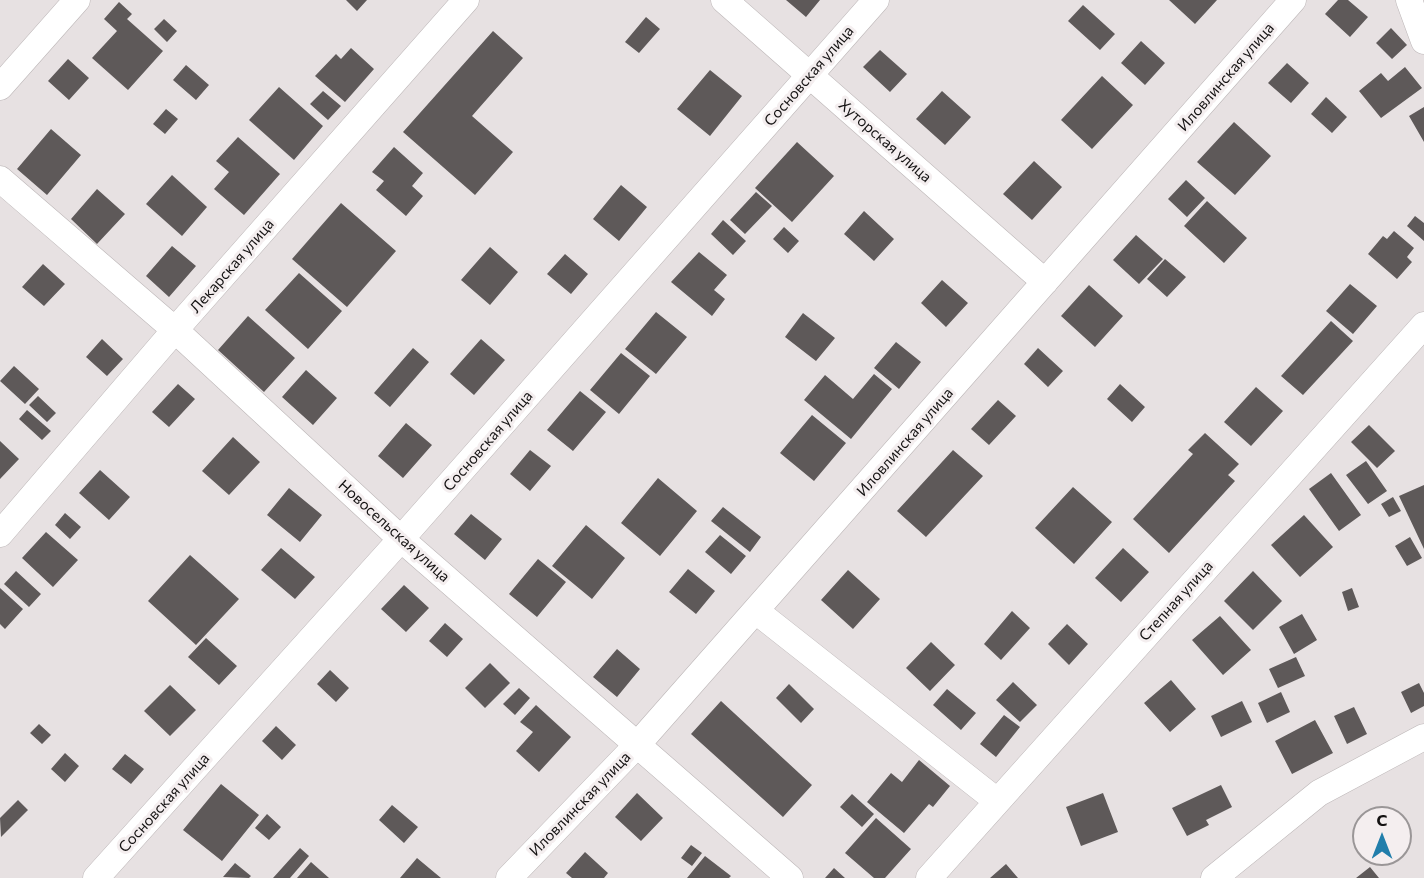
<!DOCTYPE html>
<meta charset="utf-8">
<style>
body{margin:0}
#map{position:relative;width:1424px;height:878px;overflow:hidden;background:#e7e1e2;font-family:Commissioner,sans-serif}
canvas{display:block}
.north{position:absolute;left:1352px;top:806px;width:60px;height:60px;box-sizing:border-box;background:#f4eeef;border:2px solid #9a9697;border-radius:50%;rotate:0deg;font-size:16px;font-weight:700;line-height:24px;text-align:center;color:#141212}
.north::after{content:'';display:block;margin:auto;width:21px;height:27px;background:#217eab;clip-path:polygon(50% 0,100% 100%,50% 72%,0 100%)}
</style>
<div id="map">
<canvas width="1424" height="878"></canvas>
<div class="north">С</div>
</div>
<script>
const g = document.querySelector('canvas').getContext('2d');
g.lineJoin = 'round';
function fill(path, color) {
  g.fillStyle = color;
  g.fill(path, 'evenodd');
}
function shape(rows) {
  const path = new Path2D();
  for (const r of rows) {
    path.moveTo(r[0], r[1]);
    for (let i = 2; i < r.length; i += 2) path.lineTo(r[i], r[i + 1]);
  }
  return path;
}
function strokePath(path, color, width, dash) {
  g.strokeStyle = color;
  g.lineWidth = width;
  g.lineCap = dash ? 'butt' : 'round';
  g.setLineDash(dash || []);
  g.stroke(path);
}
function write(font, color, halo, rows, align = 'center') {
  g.font = font + ' Commissioner,sans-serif';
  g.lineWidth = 6;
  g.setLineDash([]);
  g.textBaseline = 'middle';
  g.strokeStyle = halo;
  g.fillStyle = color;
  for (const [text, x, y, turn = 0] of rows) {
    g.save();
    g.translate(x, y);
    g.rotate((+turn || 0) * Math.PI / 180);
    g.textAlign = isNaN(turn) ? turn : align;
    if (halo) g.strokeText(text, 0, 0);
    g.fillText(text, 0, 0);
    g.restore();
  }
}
const building = shape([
 [346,0,367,0,357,11],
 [786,0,820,0,806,17],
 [1169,0,1217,0,1195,24],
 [1338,0,1348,0,1368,17,1350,37,1325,14],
 [119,2,132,14,127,19,163,51,128,90,92,58,117,31,104,19],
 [1083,5,1115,34,1100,50,1068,21],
 [646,17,660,29,639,53,625,42],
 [164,19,177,31,167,42,154,29],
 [1391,28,1407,45,1392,59,1376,43],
 [493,31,523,58,472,116,513,152,475,195,403,132],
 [1141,41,1165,63,1145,85,1121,63],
 [351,48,374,69,345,102,315,76,336,54,341,59],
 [880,50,907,74,890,92,863,67],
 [68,59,89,78,69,100,48,81],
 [1287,63,1309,83,1291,103,1268,83],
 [186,65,209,85,196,100,173,80],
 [1405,67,1422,88,1381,118,1359,91,1381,73,1388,81],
 [710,70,742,96,710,136,677,109],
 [1102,76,1133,105,1092,149,1061,120],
 [279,87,323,126,294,160,249,120],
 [323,91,341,106,328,120,310,104],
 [942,91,971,117,945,145,916,119],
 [1326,97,1347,117,1332,133,1311,114],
 [1424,107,1424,142,1409,116],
 [166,109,178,119,165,134,153,124],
 [1234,122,1271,156,1235,195,1197,162],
 [51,129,81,155,47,195,17,169],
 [238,137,280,174,244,215,214,189,229,172,216,161],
 [797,142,834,176,792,222,755,188],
 [394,147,423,173,412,186,423,196,406,216,376,190,384,181,372,172],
 [1034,161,1062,187,1032,220,1003,194],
 [172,175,207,207,182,236,146,204],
 [1186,180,1205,198,1187,217,1168,199],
 [621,185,647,207,619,241,593,219],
 [97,189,125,214,97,244,71,219],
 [756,192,772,206,745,234,730,220],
 [1207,201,1247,238,1224,263,1184,226],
 [341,203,396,251,347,307,292,259],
 [864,211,894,239,874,261,844,234],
 [1415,216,1424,223,1424,241,1407,226],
 [723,220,746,241,733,255,711,234],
 [784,227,799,241,788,253,773,239],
 [1394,231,1414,248,1407,257,1412,262,1397,279,1368,254,1383,236,1387,239],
 [1136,235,1163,259,1139,284,1113,260],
 [172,246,196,266,169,297,146,276],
 [490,247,518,272,490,305,461,280],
 [699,252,727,275,714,290,725,299,712,316,671,282],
 [565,254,588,274,571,294,547,274],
 [1165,259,1186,277,1167,297,1147,279],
 [43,264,65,284,44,306,22,287],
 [299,273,342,311,308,349,265,310],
 [942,280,968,303,946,327,921,303],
 [1350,284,1377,306,1353,334,1326,311],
 [1089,285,1123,316,1095,347,1061,316],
 [656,312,687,337,656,374,625,349],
 [803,313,835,338,816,361,785,337],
 [248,316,295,358,264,392,218,350],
 [1331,321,1353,341,1303,395,1281,376],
 [102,339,123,359,107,376,86,357],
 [481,339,505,360,474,395,450,374],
 [896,342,921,362,899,389,874,368],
 [413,348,429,362,390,407,374,393],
 [1038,348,1063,371,1048,387,1024,364],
 [621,353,650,376,619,414,590,390],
 [14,366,39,389,25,404,0,381],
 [306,370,337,398,313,425,282,397],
 [874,374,892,389,851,439,804,400,825,375,853,399],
 [178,384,195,399,169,427,152,412],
 [1120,384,1145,407,1132,422,1107,399],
 [1256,387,1283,411,1251,446,1224,422],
 [580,391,606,412,573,451,547,430],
 [38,396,56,413,47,422,29,405],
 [998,400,1016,416,989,445,971,429],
 [27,410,51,431,42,440,19,419],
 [812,415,846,443,814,481,780,453],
 [406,423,432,445,403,478,378,456],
 [1369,425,1395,451,1377,468,1351,442],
 [1205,433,1239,464,1228,475,1235,481,1169,553,1133,519,1193,454,1188,450],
 [233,437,260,462,229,495,202,471],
 [0,441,19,459,0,479],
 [530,450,551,466,530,491,510,474],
 [953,450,983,476,926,537,897,511],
 [1366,461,1387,491,1368,504,1346,475],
 [100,470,130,497,109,520,79,493],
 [1331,473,1361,515,1339,531,1309,489],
 [658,478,697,511,660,556,621,523],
 [1424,485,1424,549,1399,496],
 [1073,487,1112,522,1074,564,1035,528],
 [289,488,322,515,300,542,267,515],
 [1393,497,1401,511,1389,517,1381,504],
 [723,507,761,537,750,552,711,521],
 [65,513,81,527,70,539,55,525],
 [471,514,502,539,485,560,454,534],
 [1304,515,1333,547,1300,577,1271,545],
 [586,525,625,558,592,599,552,566],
 [46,532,78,560,53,587,22,558],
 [720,535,746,556,731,574,705,552],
 [1410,537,1422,558,1407,566,1395,546],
 [281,548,315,577,295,599,261,570],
 [1123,548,1149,572,1121,602,1095,578],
 [190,555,239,599,196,645,148,601],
 [538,559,566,582,537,617,509,594],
 [688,569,715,591,696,614,669,592],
 [848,570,880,599,853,629,821,600],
 [16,571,41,594,29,607,4,584],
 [1253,571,1282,601,1253,630,1224,601],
 [404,585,429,608,406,632,381,609],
 [0,588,23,609,5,629,0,624],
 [1352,588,1359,607,1348,611,1342,592],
 [1012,611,1030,628,1001,660,984,644],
 [1302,614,1317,640,1294,654,1279,627],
 [1220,616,1251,650,1223,675,1192,640],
 [445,623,463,639,447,657,429,641],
 [1067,624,1088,644,1069,665,1048,644],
 [206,638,237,666,219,685,188,657],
 [931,642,955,665,930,691,906,668],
 [617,649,640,669,617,697,593,677],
 [1296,657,1305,676,1278,688,1269,669],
 [490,663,510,683,485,708,465,688],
 [330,670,349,688,336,702,317,684],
 [1171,680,1196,709,1170,732,1144,703],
 [1013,682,1037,705,1020,722,996,700],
 [1419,683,1424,693,1424,706,1411,713,1401,692],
 [789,684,814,709,801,723,776,698],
 [170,685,196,710,170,736,144,711],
 [519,688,530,698,515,715,503,704],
 [947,689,976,713,961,730,933,705],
 [1281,692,1290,712,1267,723,1258,703],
 [721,701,812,785,783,817,691,734],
 [1242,701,1252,722,1221,737,1211,716],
 [536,705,571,737,539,772,516,751,533,732,520,722],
 [1354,707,1367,734,1347,744,1334,716],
 [1004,715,1020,727,996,757,980,744],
 [1315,720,1333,753,1292,774,1275,741],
 [39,724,51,735,42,744,30,733],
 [276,726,296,745,282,760,262,741],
 [65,753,79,766,65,782,51,769],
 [125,754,144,769,131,784,112,769],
 [919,760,950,786,933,807,929,804,904,833,867,802,891,773,902,782],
 [221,784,259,815,222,861,183,830],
 [1221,785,1232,807,1206,820,1209,825,1187,836,1172,808],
 [637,793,663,818,641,841,615,817],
 [1103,793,1118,832,1081,846,1066,807],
 [852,794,874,814,862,827,840,807],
 [18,800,28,810,1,837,0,818],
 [392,805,418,827,404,843,379,820],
 [267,814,281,827,269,840,255,828],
 [876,818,911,849,885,878,874,878,845,853],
 [691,845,702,853,692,866,681,858],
 [300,848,309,856,290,878,273,878],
 [585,852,608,873,604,878,572,878,566,873],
 [705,856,731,876,729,878,687,878],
 [417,858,441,878,400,878],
 [311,862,329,878,297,878],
 [235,863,251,876,249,878,223,877],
 [1006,864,1018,878,990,878],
 [1370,867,1379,878,1356,878],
 [834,868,845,878,825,878]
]);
const minor = shape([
 [724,0,1045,282],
 [1409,0,1424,41],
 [0,87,77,0],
 [0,179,175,330,401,539,790,878],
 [0,534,175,330,466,0],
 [756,611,997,801],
 [96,878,401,539,876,0],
 [509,878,637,745,1293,0],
 [929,878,1424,325],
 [1214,878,1319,793,1424,737]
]);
const streetNames = [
 ["Сосновская улица",809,76,-49],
 ["Иловлинская улица",1226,77,-49],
 ["Хуторская улица",885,141,41],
 ["Лекарская улица",232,266,-49],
 ["Сосновская улица",488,441,-49],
 ["Иловлинская улица",905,442,-49],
 ["Новосельская улица",394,531,42],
 ["Степная улица",1176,601,-48],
 ["Сосновская улица",164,803,-48],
 ["Иловлинская улица",580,804,-46]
];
fill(building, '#5e5959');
strokePath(minor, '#bcb6b7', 27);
strokePath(minor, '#fff', 26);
write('15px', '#141212', '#f4eeef', streetNames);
</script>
